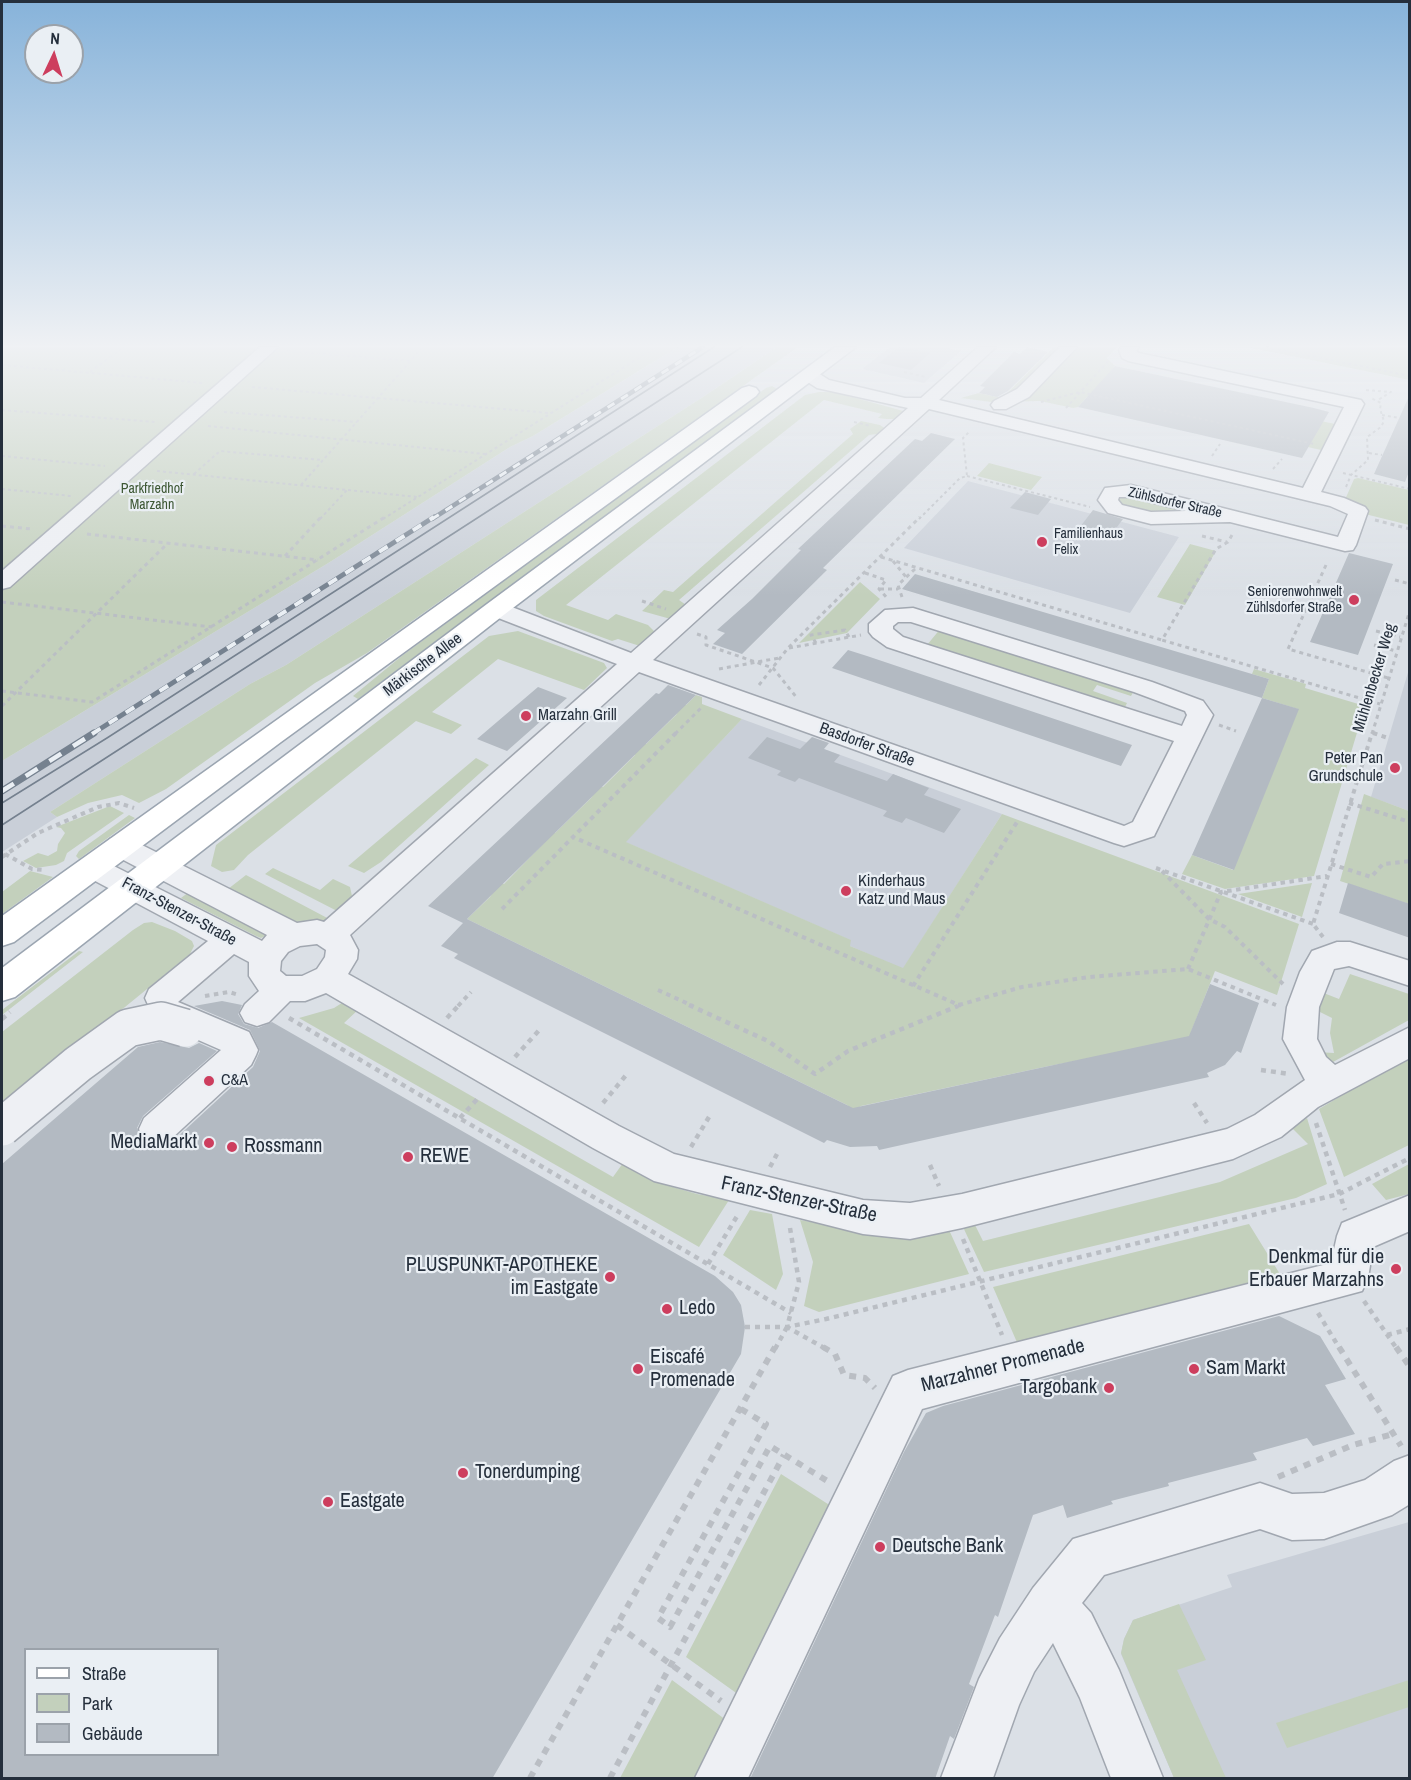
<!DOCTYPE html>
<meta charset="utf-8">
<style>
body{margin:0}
#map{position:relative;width:1411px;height:1780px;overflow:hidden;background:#dbe0e6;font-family:"Archivo Narrow",sans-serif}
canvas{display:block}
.frame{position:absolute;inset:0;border:3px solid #252f3c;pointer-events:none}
.legend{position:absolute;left:24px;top:1648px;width:195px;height:108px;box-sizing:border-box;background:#eaeff4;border:2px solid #9ba2aa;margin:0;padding:8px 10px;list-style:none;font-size:18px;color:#252f3c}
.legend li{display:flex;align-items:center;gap:12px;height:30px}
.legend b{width:30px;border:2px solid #9ba2aa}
.north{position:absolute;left:24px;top:24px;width:60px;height:60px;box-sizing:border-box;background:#eaeff4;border:2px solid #9ba2aa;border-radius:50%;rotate:4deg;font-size:16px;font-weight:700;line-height:24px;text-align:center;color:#252f3c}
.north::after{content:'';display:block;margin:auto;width:21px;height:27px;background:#cd3e5e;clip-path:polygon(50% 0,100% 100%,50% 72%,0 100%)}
</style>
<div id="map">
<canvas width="1411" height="1780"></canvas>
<div class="frame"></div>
<ul class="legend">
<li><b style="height:8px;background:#fff"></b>Straße</li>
<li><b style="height:16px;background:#c3d0bc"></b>Park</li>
<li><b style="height:16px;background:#b3bac2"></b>Gebäude</li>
</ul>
<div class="north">N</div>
</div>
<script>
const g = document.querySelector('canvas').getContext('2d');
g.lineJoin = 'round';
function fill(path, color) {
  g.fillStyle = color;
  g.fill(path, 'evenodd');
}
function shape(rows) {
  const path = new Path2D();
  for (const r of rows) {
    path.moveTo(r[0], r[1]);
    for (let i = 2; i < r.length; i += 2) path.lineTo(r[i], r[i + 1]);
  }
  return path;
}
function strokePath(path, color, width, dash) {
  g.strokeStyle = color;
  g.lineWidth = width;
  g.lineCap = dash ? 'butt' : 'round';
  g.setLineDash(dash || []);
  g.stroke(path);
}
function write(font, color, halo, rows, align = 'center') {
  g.font = font + ' "Archivo Narrow",sans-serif';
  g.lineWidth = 4.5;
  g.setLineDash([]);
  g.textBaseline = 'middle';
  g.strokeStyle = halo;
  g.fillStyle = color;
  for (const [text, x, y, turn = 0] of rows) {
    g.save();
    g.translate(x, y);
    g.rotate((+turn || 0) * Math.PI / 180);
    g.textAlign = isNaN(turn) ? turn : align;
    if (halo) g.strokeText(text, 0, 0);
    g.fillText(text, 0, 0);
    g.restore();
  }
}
const built = shape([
 [678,347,777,347,706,395,286,665,250,684,50,812,57,817,2,852,2,761,330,562,510,447,533,436],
 [890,347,941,347,961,351,924,383,862,369],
 [968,481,994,488,1179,537,1130,613,904,548],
 [1409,669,1410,811,1409,811,1371,797],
 [742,719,1002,814,903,969,850,946,850,940,625,842],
 [1409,1522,1409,1778,1174,1778,1121,1654,1124,1639,1133,1620,1232,1587,1227,1575]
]);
const green = shape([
 [2,347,678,347,533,436,510,447,330,562,2,761],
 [777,347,798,347,367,653,315,683,166,789,139,803,122,795,88,803,57,817,50,812,250,684,286,665,706,395],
 [1054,347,1117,347,1107,358,1115,366,1108,375,1335,424,1321,450,1087,397,1078,407,1073,408,1040,401,991,402,961,398,979,393,1002,398],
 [1247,347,1409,347,1409,380],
 [772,386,777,389,358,699,353,696,403,655,766,388],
 [819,392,834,392,907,412,897,419,886,419,878,418,882,414,824,400,566,605,608,620,616,614,648,625,655,632,643,647,618,639,612,641,544,616,536,611,536,600,805,395],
 [861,421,880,425,886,429,885,433,869,435,679,600,689,607,673,618,667,618,642,611,664,590,673,592,853,434,850,429],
 [989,463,1042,477,1031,490,977,476],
 [1358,478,1409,490,1409,525,1365,514,1344,502,1354,479],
 [1124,495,1203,511,1164,516,1122,508,1117,499],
 [1190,544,1216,551,1185,605,1157,597],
 [860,582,880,599,847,633,799,643],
 [941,628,1135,689,1131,696,1097,685,1093,691,1127,703,1124,709,927,645],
 [518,631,604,663,607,668,584,690,498,659,432,712,462,725,451,734,416,721,248,855,234,870,222,872,211,866,216,845,489,636],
 [1254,669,1306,684,1305,688,1365,706,1314,876,1225,889,1182,874,1192,855,1233,870,1298,709,1262,698,1269,679,1252,674],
 [696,695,702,697,702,704,742,719,626,842,851,940,850,946,903,968,1002,814,1299,924,1277,995,1215,971,1191,1032,1192,1039,1049,1066,861,1106,853,1111,847,1105,467,919,490,897,500,882,504,884,542,845,552,832,555,833,591,798,599,786,603,787,635,755,632,753,643,743,646,744,676,715,683,704,686,705],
 [476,758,489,765,381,862,364,873,348,866],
 [1364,794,1409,811,1409,904,1340,881],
 [110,806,124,813,67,853,64,861,56,865,36,868,23,861,38,853,48,856,57,851,58,844,65,833,61,828,56,827],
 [129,815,135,818,79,859,76,856,79,851],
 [273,868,320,890,333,879,350,887,352,896,351,902,341,913,265,874],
 [30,871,53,877,2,914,2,892],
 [246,875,331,920,323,925,307,925,296,922,228,889],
 [1312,883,1302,917,1238,894],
 [189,892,267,935,261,938,256,936,181,898],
 [152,922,175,931,192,941,194,946,190,954,125,1007,91,1031,2,1106,2,1032,133,930,144,923],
 [79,951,83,952,2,1015,2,1010],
 [1350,974,1409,994,1409,1020,1333,1062,1331,1060,1323,1064,1315,1052,1334,1053,1330,1033,1332,1018,1310,1007,1316,990,1339,999],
 [345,1001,359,1009,344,1023,613,1177,623,1163,666,1185,697,1194,729,1200,699,1247,299,1018,334,1008],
 [1409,1055,1409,1145,1344,1177,1319,1109],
 [1307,1118,1327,1184,1296,1198,984,1272,963,1227,974,1223,983,1241,1220,1182,1308,1144,1292,1128],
 [1409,1164,1409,1194,1386,1200,1372,1184],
 [750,1210,772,1214,783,1274,776,1290,723,1255],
 [800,1220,871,1233,950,1232,969,1274,819,1312,804,1306,813,1262],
 [1249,1224,1283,1279,1019,1347,993,1287],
 [781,1474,831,1506,739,1695,686,1657],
 [1179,1604,1206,1660,1177,1670,1226,1778,1174,1778,1121,1653,1124,1639,1133,1620],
 [672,1680,726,1720,697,1778,620,1778],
 [1409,1680,1409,1707,1287,1748,1276,1723]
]);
const building = shape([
 [899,347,904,347,930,353,911,370,879,363],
 [1027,347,1048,352,1008,391,997,397,979,393,985,387,980,386,1014,352,1020,354],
 [1115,366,1314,408,1329,412,1302,458,1078,407],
 [1410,394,1410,469,1405,482,1374,474],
 [931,433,955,439,823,568,827,570,742,654,713,644,725,633,717,630,752,599,801,550,798,549,915,439,922,441],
 [1025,492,1051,499,1038,515,1010,508],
 [1093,510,1123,519,1111,535,1080,527],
 [1349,553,1393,564,1358,655,1310,642],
 [915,574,1252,674,1269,679,1262,698,902,589],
 [848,650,867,656,1132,745,1121,766,832,668],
 [668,685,696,695,467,919,853,1108,1189,1036,1210,984,1259,1003,1241,1053,1237,1051,1225,1065,1207,1073,1209,1077,879,1150,877,1146,850,1147,827,1140,824,1143,454,958,458,954,441,946,463,923,428,906,656,693,659,694],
 [538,687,567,698,507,751,477,739],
 [1262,698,1299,709,1234,870,1192,855],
 [767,737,800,749,812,737,829,743,824,749,840,755,834,762,887,781,893,774,929,788,924,795,961,809,944,833,906,818,902,823,883,816,887,811,799,778,795,782,777,775,781,771,748,758],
 [1348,883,1410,904,1410,938,1339,913],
 [222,1001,242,1005,238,1014,244,1024,258,1028,272,1022,715,1276,733,1292,741,1305,745,1327,741,1354,492,1779,2,1779,2,1164,138,1047,160,1042,189,1048,199,1043,217,1051,143,1116,137,1128,143,1142,158,1147,172,1142,253,1067,260,1051,250,1030,194,1006],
 [26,1650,218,1650,218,1755,26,1755],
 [1279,1316,1320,1336,1346,1379,1325,1385,1355,1434,1313,1446,1307,1438,1253,1453,1257,1460,1168,1483,1169,1486,1111,1501,1113,1504,1067,1518,1063,1505,1033,1515,998,1617,995,1615,969,1684,974,1687,954,1739,950,1736,935,1779,750,1779,904,1452,926,1413,943,1406]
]);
const pathFar4 = shape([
 [1266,347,1410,376],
 [287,351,412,361],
 [2,365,203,383],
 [90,372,124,347],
 [904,372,926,377],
 [252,387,549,413],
 [1366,390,1391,392,1378,400],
 [1041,402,1080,392,1314,444],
 [1066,408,1110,359],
 [2,410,156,422],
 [224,412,357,422],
 [1382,415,1399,418],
 [854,422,871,426],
 [208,426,485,454],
 [1369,453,1382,455],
 [2,456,105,466],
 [1212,456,1220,444],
 [1273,469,1282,459],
 [157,471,418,497],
 [1343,473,1410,489],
 [194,474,220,451,323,460],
 [967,476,1090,507],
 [301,485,423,347],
 [1346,487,1351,475,1368,460,1367,437,1381,427,1384,421,1380,409,1381,403,1371,398],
 [2,489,71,496],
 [320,519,347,490],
 [383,519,656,347],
 [919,519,960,478,967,476,963,438,970,431]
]);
const pathFar3 = shape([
 [1375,520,1410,529],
 [2,526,32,529],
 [87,534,318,560],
 [1232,535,1228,542,1216,549,1162,640,1380,704],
 [1202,536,1227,542],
 [285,556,321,517],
 [881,557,1162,640],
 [893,561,906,577],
 [1326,565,1288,649,1388,678],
 [865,573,886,580,879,589,888,599],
 [1395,580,1410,584],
 [880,589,898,589],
 [902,597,898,585,916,568],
 [642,601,666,609],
 [2,602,212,627],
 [1376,631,1400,637],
 [697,634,706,637,706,645,773,668,797,698],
 [816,643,811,635,845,630,849,637],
 [1374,645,1396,651],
 [789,648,861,635],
 [719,669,779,658],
 [759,685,788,648,920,517],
 [2,691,92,702,385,517],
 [2,706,168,543],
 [1219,725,1236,731],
 [1371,732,1377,734],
 [675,734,703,706],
 [1372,734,1410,610]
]);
const pathFar2 = shape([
 [676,733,573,837,959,1005,1022,987,1089,977,1188,969,1276,1005],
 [1373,733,1388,738],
 [1349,803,1410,822],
 [5,854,32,869,45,870],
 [2,857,38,833,98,807,119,803,134,808],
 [1331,864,1371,877,1383,864,1410,861],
 [1156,868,1313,924],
 [1162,871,1209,919,1225,927,1283,984],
 [502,909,573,837],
 [1323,937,1313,924,1372,733],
 [1188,969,1221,892,1327,876],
 [913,986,1019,819],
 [658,990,693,1006],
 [205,996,229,992,239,995],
 [458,1006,471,992]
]);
const pathFar1 = shape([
 [689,1005,768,1041,815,1074,848,1051,958,1006],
 [958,1005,961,1005],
 [289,1018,791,1313],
 [447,1018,459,1005],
 [2,1019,10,1012],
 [515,1057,541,1028],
 [1261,1070,1290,1074],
 [603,1103,627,1074],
 [1194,1103,1207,1123],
 [460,1118,480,1096],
 [1316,1123,1345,1210],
 [691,1147,709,1117],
 [930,1165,939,1186],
 [770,1167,777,1154],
 [790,1228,799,1282,787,1327,826,1349],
 [963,1239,1002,1335],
 [708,1264,739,1213],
 [1364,1301,1397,1349],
 [1318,1313,1340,1349],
 [745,1327,787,1327,826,1319,1339,1194,1410,1158],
 [1387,1335,1410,1329],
 [775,1349,787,1327]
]);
const path = shape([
 [823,1347,835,1354,844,1375,865,1378,875,1388],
 [1339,1347,1401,1446],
 [1396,1347,1410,1367],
 [741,1409,766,1424,658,1618,670,1627,770,1446,829,1482],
 [1278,1477,1353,1445,1393,1434],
 [617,1625,721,1701],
 [530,1778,775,1347],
 [610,1778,784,1455]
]);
const minor = shape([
 [260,347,278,347,10,587,2,589,2,571,260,347],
 [978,347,996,347,939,400,1303,488,1344,407,1128,361,1122,358,1119,350,1121,347,1139,347,1136,351,1139,353,1361,400,1364,404,1321,492,1344,498,1365,507,1368,511,1356,545,1353,550,1345,551,1230,522,1151,524,1108,513,1098,500,1105,488,1131,485,1338,537,1348,514,1330,506,929,409,653,660,1124,826,1133,822,1174,741,887,647,873,637,869,632,869,624,885,610,913,608,1152,682,1203,701,1213,715,1154,836,1124,846,1114,843,639,672,350,935,358,950,357,959,348,974,619,1126,674,1154,863,1200,910,1203,962,1194,1227,1129,1255,1115,1305,1080,1283,1039,1287,1007,1300,972,1312,951,1337,942,1350,942,1410,961,1410,986,1349,966,1334,969,1319,1007,1317,1039,1326,1057,1335,1065,1410,1027,1410,1058,1318,1107,1281,1137,1233,1159,962,1228,910,1239,863,1234,654,1181,593,1148,326,993,305,1001,290,1001,269,1022,257,1026,245,1022,240,1013,245,1004,259,991,249,976,249,962,234,954,178,1002,249,1032,258,1050,256,1055,251,1065,170,1140,157,1145,144,1140,139,1129,144,1118,221,1050,155,1021,150,1012,153,1008,149,1007,145,998,149,989,208,941,82,874,77,867,82,860,92,857,102,860,262,941,267,935,110,853,106,846,110,839,120,836,130,839,297,923,317,920,324,922,617,664,488,614,485,609,488,604,496,602,504,604,631,653,908,408,817,388,803,379,800,375,803,371,815,371,829,380,905,398,921,398,978,347],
 [1119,497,1131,497,1186,511,1151,512,1122,505,1118,500,1119,497],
 [898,622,911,622,1134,692,1185,711,1187,715,1182,726,903,637,893,629,893,626,898,622],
 [317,944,326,950,325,957,317,969,302,976,286,976,280,971,281,961,288,952,300,946,317,944],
 [1060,347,1077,347,1029,397,1006,409,994,409,991,405,994,401,1017,389,1060,347],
 [1410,1195,1410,1231,1373,1247,1368,1278,1362,1291,922,1409,748,1778,695,1778,893,1376,908,1370,1331,1263,1337,1236,1342,1223,1410,1195],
 [1410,1455,1410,1504,1392,1515,1324,1539,1292,1540,1260,1529,1104,1575,1082,1603,1091,1613,1119,1670,1163,1778,1111,1778,1080,1698,1053,1643,1034,1672,1019,1705,993,1778,941,1778,979,1679,1000,1638,1033,1588,1073,1539,1260,1483,1292,1494,1324,1493,1365,1480,1394,1461,1410,1455]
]);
const major = shape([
 [835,347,856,347,505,614,15,997,2,1001,2,968,487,604,835,347],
 [749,386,756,388,759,392,756,396,281,742,14,942,2,946,2,916,742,388,749,386]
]);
const tram = shape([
 [2,803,107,738,714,347],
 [2,825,742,347]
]);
const railFar2 = shape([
 [432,519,703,347]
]);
const railFar1 = shape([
 [92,734,434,517]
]);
const rail = shape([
 [2,791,94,733]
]);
const minorBridge = shape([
 [2,1127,78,1064,128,1028,161,1021,185,1028]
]);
const markers = [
 [1042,542,6,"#cd3e5e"],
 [1354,600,6,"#cd3e5e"],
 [526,716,6,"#cd3e5e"],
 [1395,768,6,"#cd3e5e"],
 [846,891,6,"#cd3e5e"],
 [209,1081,6,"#cd3e5e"],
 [209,1143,6,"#cd3e5e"],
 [232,1147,6,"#cd3e5e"],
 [408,1157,6,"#cd3e5e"],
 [1396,1269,6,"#cd3e5e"],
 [610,1277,6,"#cd3e5e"],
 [667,1309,6,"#cd3e5e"],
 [638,1369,6,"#cd3e5e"],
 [1194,1369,6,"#cd3e5e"],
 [1109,1388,6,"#cd3e5e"],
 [463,1473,6,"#cd3e5e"],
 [328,1502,6,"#cd3e5e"],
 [880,1547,6,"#cd3e5e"]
];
const farParknames = [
 ["Parkfriedhof",152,489],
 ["Marzahn",152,505]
];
const farStreetnames = [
 ["Zühlsdorfer Straße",1175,503,13]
];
const farPoinames = [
 ["Familienhaus",1054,534],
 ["Felix",1054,550],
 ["Seniorenwohnwelt",1342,592,"right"],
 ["Zühlsdorfer Straße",1342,608,"right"]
];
const streetNames = [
 ["Märkische Allee",423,665,-37],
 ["Mühlenbecker Weg",1375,678,-73],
 ["Basdorfer Straße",867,745,20],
 ["Franz-Stenzer-Straße",179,912,28]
];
const poiNames = [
 ["Marzahn Grill",538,716],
 ["Peter Pan",1383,759,"right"],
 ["Grundschule",1383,777,"right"],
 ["Kinderhaus",858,882],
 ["Katz und Maus",858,900],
 ["C&A",221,1081]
];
const nearPoinames = [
 ["MediaMarkt",197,1143,"right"],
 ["Rossmann",244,1147],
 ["REWE",420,1157],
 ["Denkmal für die",1384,1258,"right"],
 ["Erbauer Marzahns",1384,1281,"right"],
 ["PLUSPUNKT-APOTHEKE",598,1266,"right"],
 ["im Eastgate",598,1289,"right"],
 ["Ledo",679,1309],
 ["Eiscafé",650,1358],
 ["Promenade",650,1381],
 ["Sam Markt",1206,1369],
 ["Targobank",1097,1388,"right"],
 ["Tonerdumping",475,1473],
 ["Eastgate",340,1502],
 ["Deutsche Bank",892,1547]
];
const nearStreetnames = [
 ["Franz-Stenzer-Straße",799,1200,12],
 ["Marzahner Promenade",1003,1366,-14]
];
fill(built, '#c9cfd8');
fill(green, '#c3d0bc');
fill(building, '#b3bac2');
strokePath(minor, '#a1a7b0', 3);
strokePath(major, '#9ba5b1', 3);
strokePath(pathFar4, '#babec4', 2, [3, 3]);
strokePath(pathFar3, '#babec4', 3, [4, 4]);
strokePath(pathFar2, '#babec4', 4, [4.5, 4.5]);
strokePath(pathFar1, '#babec4', 4.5, [5, 5]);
strokePath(path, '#babec4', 6, [7, 7]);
fill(minor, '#eef0f4');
fill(major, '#fff');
strokePath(tram, '#75818f', 1.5);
strokePath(railFar2, '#75818f', 4.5);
strokePath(railFar1, '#75818f', 5);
strokePath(rail, '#75818f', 7);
strokePath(railFar2, '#eaeff4', 3, [8]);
strokePath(railFar1, '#eaeff4', 4, [10]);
strokePath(rail, '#eaeff4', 4.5, [14]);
strokePath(minorBridge, '#a1a7b0', 40, []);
strokePath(minorBridge, '#eef0f4', 37);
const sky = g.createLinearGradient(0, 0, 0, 596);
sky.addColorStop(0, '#87b3da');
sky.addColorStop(0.58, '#eff1f4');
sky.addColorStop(1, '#eff1f400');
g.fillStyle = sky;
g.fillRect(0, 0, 1411, 596);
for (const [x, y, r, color] of markers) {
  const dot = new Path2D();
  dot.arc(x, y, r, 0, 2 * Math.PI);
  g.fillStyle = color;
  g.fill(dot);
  strokePath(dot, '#eaeff4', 2);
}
write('14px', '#3c5733', '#eaeff4', farParknames);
write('14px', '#252f3c', '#eaeff4', farStreetnames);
write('14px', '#252f3c', '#eaeff4', farPoinames, 'left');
write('16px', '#252f3c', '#eaeff4', streetNames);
write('16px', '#252f3c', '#eaeff4', poiNames, 'left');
write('20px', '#252f3c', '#eaeff4', nearPoinames, 'left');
write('20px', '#252f3c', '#eaeff4', nearStreetnames);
</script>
